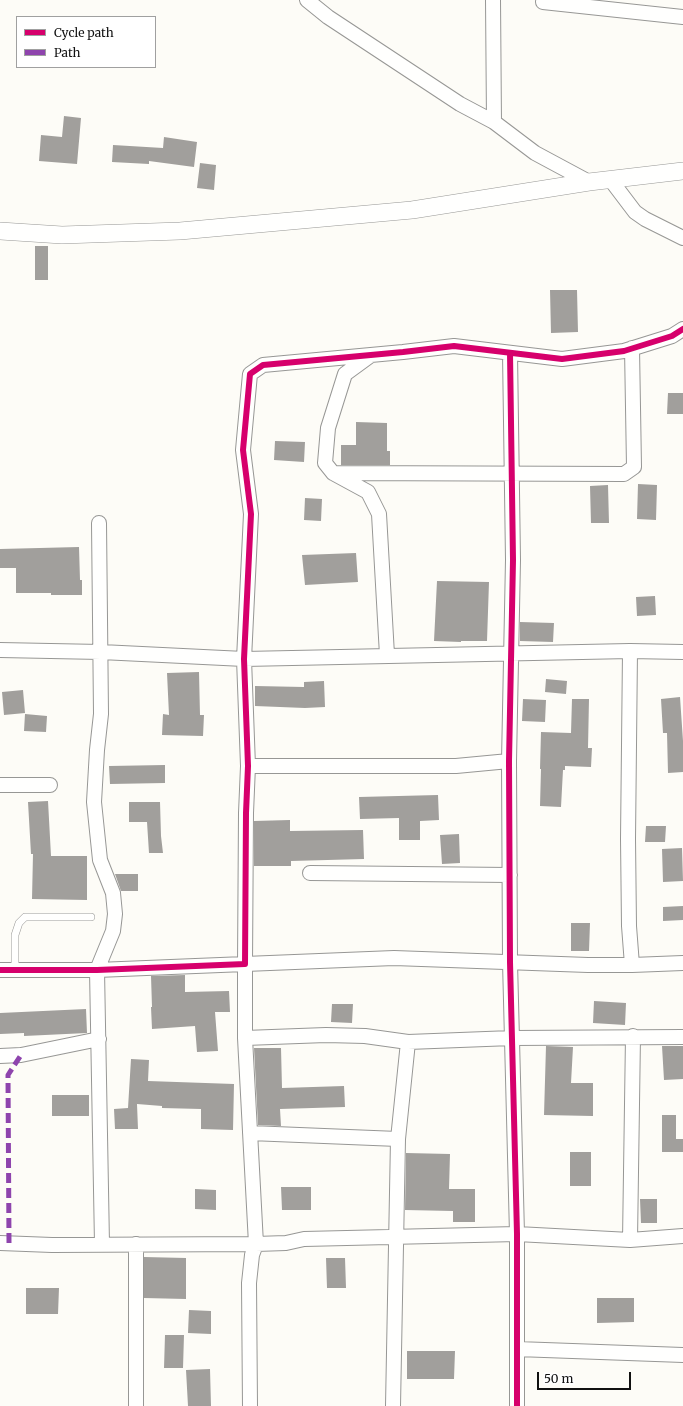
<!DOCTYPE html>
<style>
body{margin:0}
#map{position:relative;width:683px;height:1406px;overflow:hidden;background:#fdfcf7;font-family:Merriweather,serif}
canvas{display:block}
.legend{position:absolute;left:16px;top:16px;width:140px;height:52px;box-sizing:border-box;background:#fff;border:1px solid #a0a0a0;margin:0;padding:5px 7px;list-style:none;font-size:12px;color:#111}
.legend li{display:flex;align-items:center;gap:8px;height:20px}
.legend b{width:20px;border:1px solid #a0a0a0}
.scale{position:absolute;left:537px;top:1372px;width:94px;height:18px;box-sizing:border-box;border:2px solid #111;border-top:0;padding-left:5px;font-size:12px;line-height:14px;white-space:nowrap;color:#111;-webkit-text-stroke:3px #fff;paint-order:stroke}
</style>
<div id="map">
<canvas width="683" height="1406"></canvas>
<ul class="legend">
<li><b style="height:5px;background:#d6006c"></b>Cycle path</li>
<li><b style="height:5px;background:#8e44ad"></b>Path</li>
</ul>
<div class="scale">50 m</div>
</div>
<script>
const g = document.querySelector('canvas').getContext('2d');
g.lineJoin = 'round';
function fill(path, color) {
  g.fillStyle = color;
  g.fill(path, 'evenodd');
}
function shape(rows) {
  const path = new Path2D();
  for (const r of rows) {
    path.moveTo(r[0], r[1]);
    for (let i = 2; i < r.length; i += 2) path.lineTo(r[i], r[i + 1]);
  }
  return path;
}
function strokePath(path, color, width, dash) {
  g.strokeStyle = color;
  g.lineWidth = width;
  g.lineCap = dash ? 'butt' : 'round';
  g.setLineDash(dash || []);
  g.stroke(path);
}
const building = shape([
 [64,116,81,118,77,164,39,161,41,135,62,137],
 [164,137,197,142,194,167,149,161,149,164,112,162,113,145,163,148],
 [200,163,216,165,214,190,197,188],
 [35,246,48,246,48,280,35,280],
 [550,290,577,290,578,332,551,333],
 [668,393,683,393,683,414,667,414],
 [356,422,387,423,387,451,390,451,390,465,341,465,341,445,356,445],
 [275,441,305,442,304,462,274,460],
 [638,484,657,485,656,520,637,519],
 [608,485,609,523,591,523,590,486],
 [305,498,322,499,321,521,304,520],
 [79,547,80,580,82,580,82,595,51,595,51,593,16,593,16,568,0,568,0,549],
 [356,553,358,582,305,585,302,555],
 [437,581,489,582,487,641,461,641,461,642,434,641],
 [655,596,656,615,637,616,636,597],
 [520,622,554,623,553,642,520,641],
 [199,672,200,715,204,715,203,736,162,735,163,714,169,715,167,673],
 [546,679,567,681,566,694,545,692],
 [324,681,325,707,305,708,255,706,255,686,304,687,304,682],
 [23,690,25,713,4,715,2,692],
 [680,697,683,741,683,772,668,773,667,733,663,733,661,699],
 [523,699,546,700,545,722,522,721],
 [572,699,589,699,588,748,592,748,591,767,565,766,565,770,563,770,561,807,540,806,541,769,540,769,541,732,571,733],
 [25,714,47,716,46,732,24,731],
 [165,765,165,783,110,784,109,766],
 [438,795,439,820,420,821,420,840,399,840,399,818,360,819,359,797],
 [48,801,51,856,87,856,87,900,32,899,33,854,31,854,28,802],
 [129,802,160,802,161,836,163,853,149,853,147,822,129,822],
 [290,820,290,831,363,830,364,859,291,861,291,866,254,866,254,821],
 [646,826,666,826,665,842,645,842],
 [459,834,460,863,442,864,440,835],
 [682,848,683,881,663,882,662,849],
 [115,874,138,874,138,891,121,891],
 [683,906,683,920,663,921,663,907],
 [571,923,590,923,589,951,571,951],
 [185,975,185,992,229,991,230,1012,215,1012,218,1051,197,1052,195,1026,152,1029,151,1007,152,1007,151,976],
 [594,1001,626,1003,625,1025,593,1023],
 [332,1004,353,1004,352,1023,331,1022],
 [86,1009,87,1033,24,1036,24,1033,0,1034,0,1013],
 [546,1046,573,1047,571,1083,593,1083,593,1116,544,1115],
 [662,1046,683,1046,683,1079,664,1080],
 [254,1048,281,1048,282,1088,344,1086,345,1107,280,1109,281,1126,258,1125],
 [131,1059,149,1060,148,1081,234,1084,233,1130,201,1129,201,1109,162,1108,162,1106,137,1104,138,1129,115,1129,114,1109,128,1108],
 [52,1095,89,1095,89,1116,52,1116],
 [662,1115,676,1115,676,1139,683,1139,683,1152,662,1152],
 [570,1152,591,1152,591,1186,570,1186],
 [406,1153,450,1154,449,1189,475,1189,475,1222,453,1222,453,1211,405,1210],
 [281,1187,311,1187,311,1210,282,1210],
 [195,1189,216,1190,216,1210,195,1209],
 [640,1199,657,1199,657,1223,641,1223],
 [144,1257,186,1258,186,1299,144,1298],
 [326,1258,345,1258,346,1288,327,1288],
 [26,1288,59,1288,58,1314,26,1314],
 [597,1298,634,1298,634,1322,597,1323],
 [189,1310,211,1311,211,1334,188,1333],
 [165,1335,184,1335,183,1368,164,1368],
 [407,1351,455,1351,454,1379,407,1379],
 [210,1369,211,1406,188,1406,186,1370]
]);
const service = shape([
 [15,970,15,935,19,923,25,917,91,917]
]);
const minor = shape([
 [307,0,328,17,460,104,494,122,535,153,589,182],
 [493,0,494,122],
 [543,2,683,17],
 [610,179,635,212,645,219,683,238],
 [510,353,513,560,509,761,510,962,517,1234,517,1406],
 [371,355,345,374,328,428,325,463,333,473,368,492,379,514,387,655],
 [333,473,624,474,634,467,632,348],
 [99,523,101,714,97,750,94,802,100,860,113,893,115,914,113,931,97,970,102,1244],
 [0,650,101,652,244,659,630,651,683,652],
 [630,651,628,839,629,926,632,965],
 [248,766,456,766,509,761],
 [0,785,50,785],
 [310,873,510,875],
 [683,963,632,965,588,965,394,958,245,964,245,1038,326,1035,365,1036,408,1042,512,1038,683,1037],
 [0,970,97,970,245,964,246,813,248,766,244,659,251,514,243,450,250,374,263,365,403,352,454,346,562,359,624,351,672,336,683,329],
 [0,1056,21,1055,99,1039],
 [250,1133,398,1139],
 [630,1240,633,1036],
 [0,1243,52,1245,256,1244,245,1038],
 [517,1349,683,1355],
 [136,1406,136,1244],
 [250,1406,249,1283,252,1255,256,1244,286,1243,304,1239,517,1234,630,1240,683,1236],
 [393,1406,398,1139,408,1042]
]);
const tertiary = shape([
 [0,231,62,235,180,231,412,210,589,182,683,171]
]);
const quiet = shape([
 [9,1243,8,1075,21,1055]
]);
const cycleway = shape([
 [510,353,513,560,509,761,510,962,517,1234,517,1406],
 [0,970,97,970,245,964,246,813,248,766,244,659,251,514,243,450,250,374,263,365,403,352,454,346,562,359,624,351,672,336,683,329]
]);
fill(building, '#a19f9c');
strokePath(service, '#979795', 8);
strokePath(minor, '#979795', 16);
strokePath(tertiary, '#979795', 18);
strokePath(service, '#fffffe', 7);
strokePath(minor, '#fffffe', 14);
strokePath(tertiary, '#fffffe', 17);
strokePath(quiet, '#8e44ad', 5, [10, 5]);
strokePath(cycleway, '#d6006c', 6);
</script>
